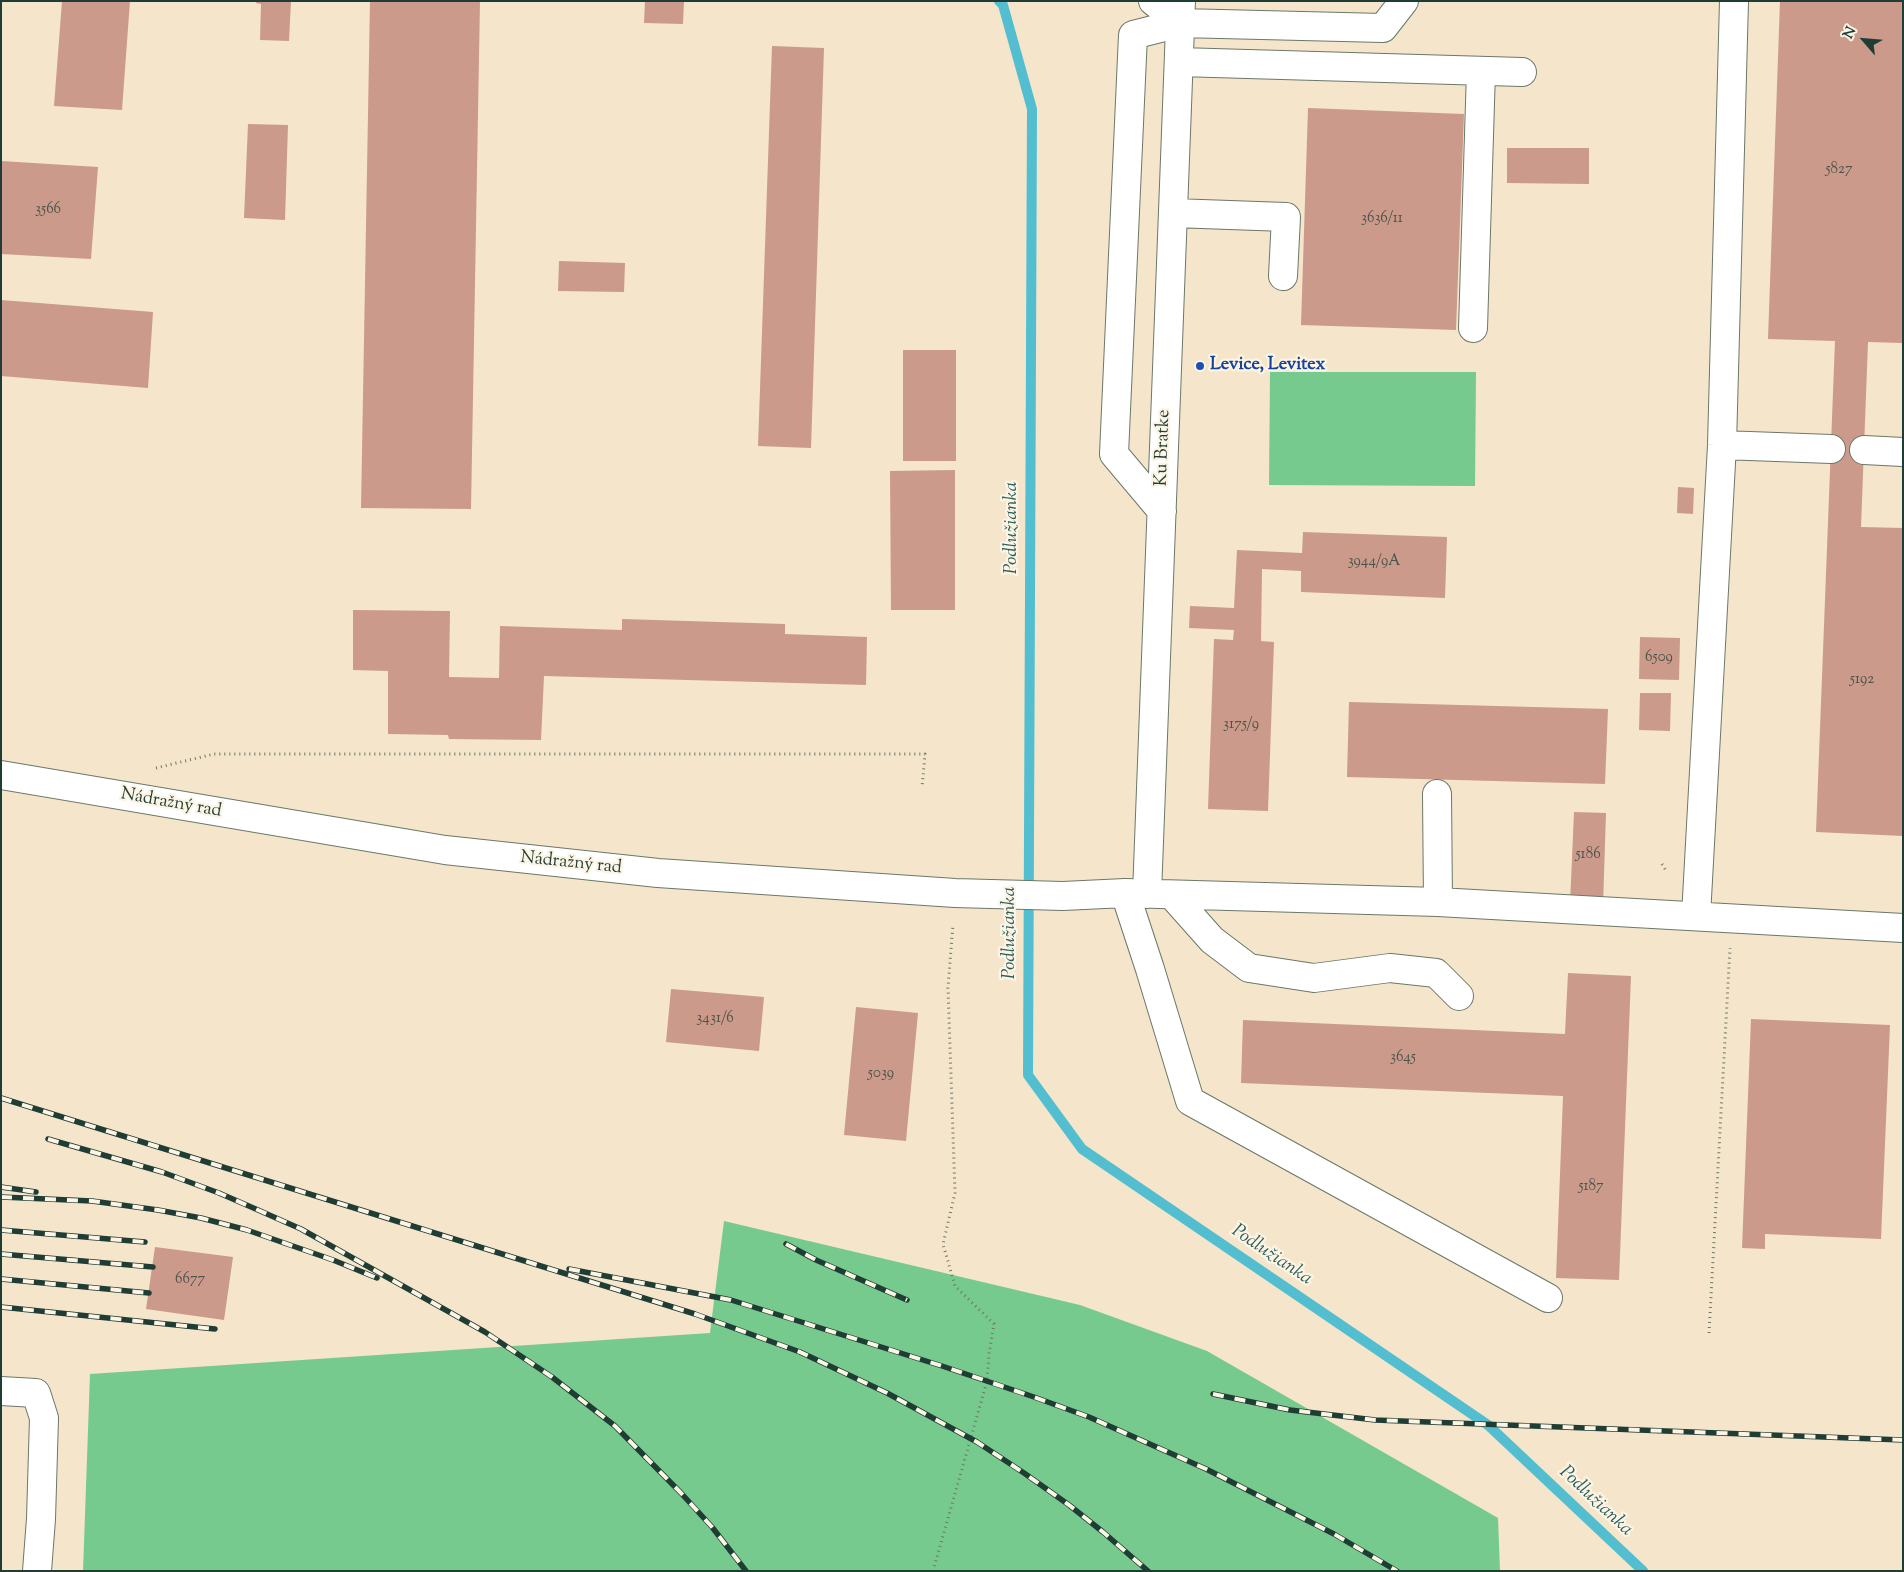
<!DOCTYPE html>
<meta charset="utf-8">
<style>
body{margin:0}
#map{position:relative;width:1904px;height:1572px;overflow:hidden;background:#f5e5cb;font-family:"Sorts Mill Goudy",serif}
canvas{display:block}
.frame{position:absolute;inset:0;border:2px solid #1f3d34;pointer-events:none}
.north{position:absolute;left:1839px;top:15px;width:50px;height:50px;-webkit-text-stroke:4px #fcf5e5;paint-order:stroke;rotate:297deg;font-size:14px;font-weight:700;line-height:20px;text-align:center;color:#1f3d34}
.north::after{content:'';display:block;margin:auto;width:18px;height:22px;background:#1f3d34;clip-path:polygon(50% 0,100% 100%,50% 72%,0 100%)}
</style>
<div id="map">
<canvas width="1904" height="1572"></canvas>
<div class="frame"></div>
<div class="north">N</div>
</div>
<script>
const g = document.querySelector('canvas').getContext('2d');
g.lineJoin = 'round';
function fill(path, color) {
  g.fillStyle = color;
  g.fill(path, 'evenodd');
}
function shape(rows) {
  const path = new Path2D();
  for (const r of rows) {
    path.moveTo(r[0], r[1]);
    for (let i = 2; i < r.length; i += 2) path.lineTo(r[i], r[i + 1]);
  }
  return path;
}
function strokePath(path, color, width, dash) {
  g.strokeStyle = color;
  g.lineWidth = width;
  g.lineCap = dash ? 'butt' : 'round';
  g.setLineDash(dash || []);
  g.stroke(path);
}
function write(font, color, halo, rows, align = 'center') {
  g.font = font + ' "Sorts Mill Goudy",serif';
  g.lineWidth = 4.5;
  g.setLineDash([]);
  g.textBaseline = 'middle';
  g.strokeStyle = halo;
  g.fillStyle = color;
  for (const [text, x, y, turn = 0] of rows) {
    g.save();
    g.translate(x, y);
    g.rotate((+turn || 0) * Math.PI / 180);
    g.textAlign = isNaN(turn) ? turn : align;
    if (halo) g.strokeText(text, 0, 0);
    g.fillText(text, 0, 0);
    g.restore();
  }
}
const green = shape([
 [1270,372,1476,372,1475,486,1269,485],
 [724,1221,1080,1305,1207,1351,1498,1518,1500,1571,83,1571,90,1374,710,1333]
]);
const stream = shape([
 [999,1,1003,5,1032,109,1028,1075,1082,1149,1488,1425,1643,1571]
]);
const building = shape([
 [62,1,130,1,122,110,54,106],
 [256,1,291,1,289,41,260,40,261,4,256,3],
 [370,1,480,1,471,509,361,508],
 [645,1,684,1,683,24,644,23],
 [1780,1,1903,1,1903,343,1868,342,1861,527,1903,528,1903,836,1816,832,1835,341,1768,339],
 [772,46,824,48,811,448,758,446],
 [1308,108,1464,114,1456,330,1301,325],
 [248,124,288,125,285,220,244,218],
 [1507,148,1589,148,1589,184,1507,183],
 [1,161,98,167,91,259,1,254],
 [559,261,625,263,624,292,558,291],
 [1,300,153,312,148,388,1,376],
 [903,350,956,350,956,461,903,461],
 [955,470,955,610,891,610,890,471],
 [1678,487,1694,488,1693,514,1677,513],
 [1303,532,1447,537,1445,598,1301,592,1301,571,1262,569,1261,641,1274,642,1268,811,1208,809,1214,639,1233,640,1234,630,1189,628,1190,606,1234,608,1237,550,1302,553],
 [353,610,450,611,449,677,499,678,500,626,622,630,622,619,785,624,785,634,867,637,866,685,544,676,541,740,449,739,448,735,388,734,388,671,353,670],
 [1640,637,1680,638,1679,680,1639,679],
 [1640,693,1671,693,1670,731,1639,730],
 [1349,702,1608,709,1605,784,1347,777],
 [1574,812,1606,813,1603,906,1570,904],
 [1568,973,1631,976,1619,1280,1556,1278,1563,1096,1241,1083,1243,1020,1565,1034],
 [671,989,764,997,759,1051,666,1042],
 [856,1007,918,1013,906,1141,844,1135],
 [1751,1019,1890,1025,1881,1239,1765,1234,1765,1249,1742,1248],
 [155,1247,233,1257,224,1320,146,1309]
]);
const path = shape([
 [156,768,214,754,925,754,922,788],
 [1662,864,1667,872],
 [1709,1333,1730,948],
 [933,1571,987,1381,989,1354,994,1324,955,1286,943,1244,955,1193,948,988,953,924]
]);
const minor = shape([
 [1153,1,1180,23],
 [1179,62,1522,72],
 [1173,213,1286,217,1283,276],
 [1473,328,1481,71],
 [1722,445,1831,449],
 [1864,450,1903,452],
 [1162,511,1114,454,1133,35,1180,23,1383,28,1404,1],
 [1,775,445,850,658,873,955,893,1063,896,1125,893,1438,902,1903,928],
 [1437,794,1438,902],
 [1125,893,1150,969,1190,1101,1548,1298],
 [1147,894,1181,1],
 [1172,895,1212,940,1249,968,1314,978,1390,968,1436,973,1459,996],
 [1696,916,1722,445,1734,1],
 [1,1391,36,1393,44,1418,41,1519,37,1571]
]);
const rail = shape([
 [1,1098,695,1314,800,1352,887,1393,977,1442,1024,1473,1069,1505,1103,1532,1148,1571],
 [48,1139,162,1172,219,1193,258,1210,301,1229,485,1332,552,1377,615,1426,681,1493,712,1527,746,1571],
 [1,1187,36,1192],
 [1,1197,92,1201,158,1210,201,1218,247,1230,333,1260,377,1278],
 [1,1230,145,1242],
 [786,1244,816,1260,907,1300],
 [1,1254,153,1267],
 [569,1269,731,1300,942,1366,1034,1397,1089,1417,1206,1469,1334,1534,1397,1571],
 [1,1279,149,1293],
 [1,1307,215,1329],
 [1213,1394,1290,1410,1375,1420,1903,1440]
]);
const markers = [
 [1200,366,5,"#1a4fb4"]
];
const numberNames = [
 ["5827",1839,170],
 ["3566",48,210],
 ["3636/11",1382,219],
 ["3944/9A",1374,562],
 ["6509",1659,658],
 ["5192",1862,680],
 ["3175/9",1241,725],
 ["5186",1588,855],
 ["3431/6",715,1019],
 ["3645",1403,1058],
 ["5039",881,1074],
 ["5187",1591,1187],
 ["6677",190,1280]
];
const transitNames = [
 ["Levice, Levitex",1210,366]
];
const streetNames = [
 ["Ku Bratke",1164,448,-88],
 ["Nádražný rad",171,804,10],
 ["Nádražný rad",571,864,6]
];
const waterNames = [
 ["Podlužianka",1013,528,-90],
 ["Podlužianka",1011,933,-90],
 ["Podlužianka",1271,1256,34],
 ["Podlužianka",1595,1502,43]
];
fill(green, '#77ca8d');
strokePath(stream, '#53becf', 10);
fill(building, '#cb9a8b');
strokePath(minor, '#6a7869', 30);
strokePath(path, '#6a7869', 3, [1, 4]);
strokePath(minor, '#fff', 28);
strokePath(rail, '#1f3d34', 5.5);
strokePath(rail, '#fcf5e5', 4, [11]);
for (const [x, y, r, color] of markers) {
  const dot = new Path2D();
  dot.arc(x, y, r, 0, 2 * Math.PI);
  g.fillStyle = color;
  g.fill(dot);
  strokePath(dot, '#fcf5e5', 2);
}
write('15px', '#4a544a', null, numberNames);
write('bold 18px', '#164399', '#fcf5e5', transitNames, 'left');
write('18px', '#1f3d34', '#fcf5e5', streetNames);
write('italic 19px', '#2c5d5b', '#fcf5e5', waterNames);
</script>
